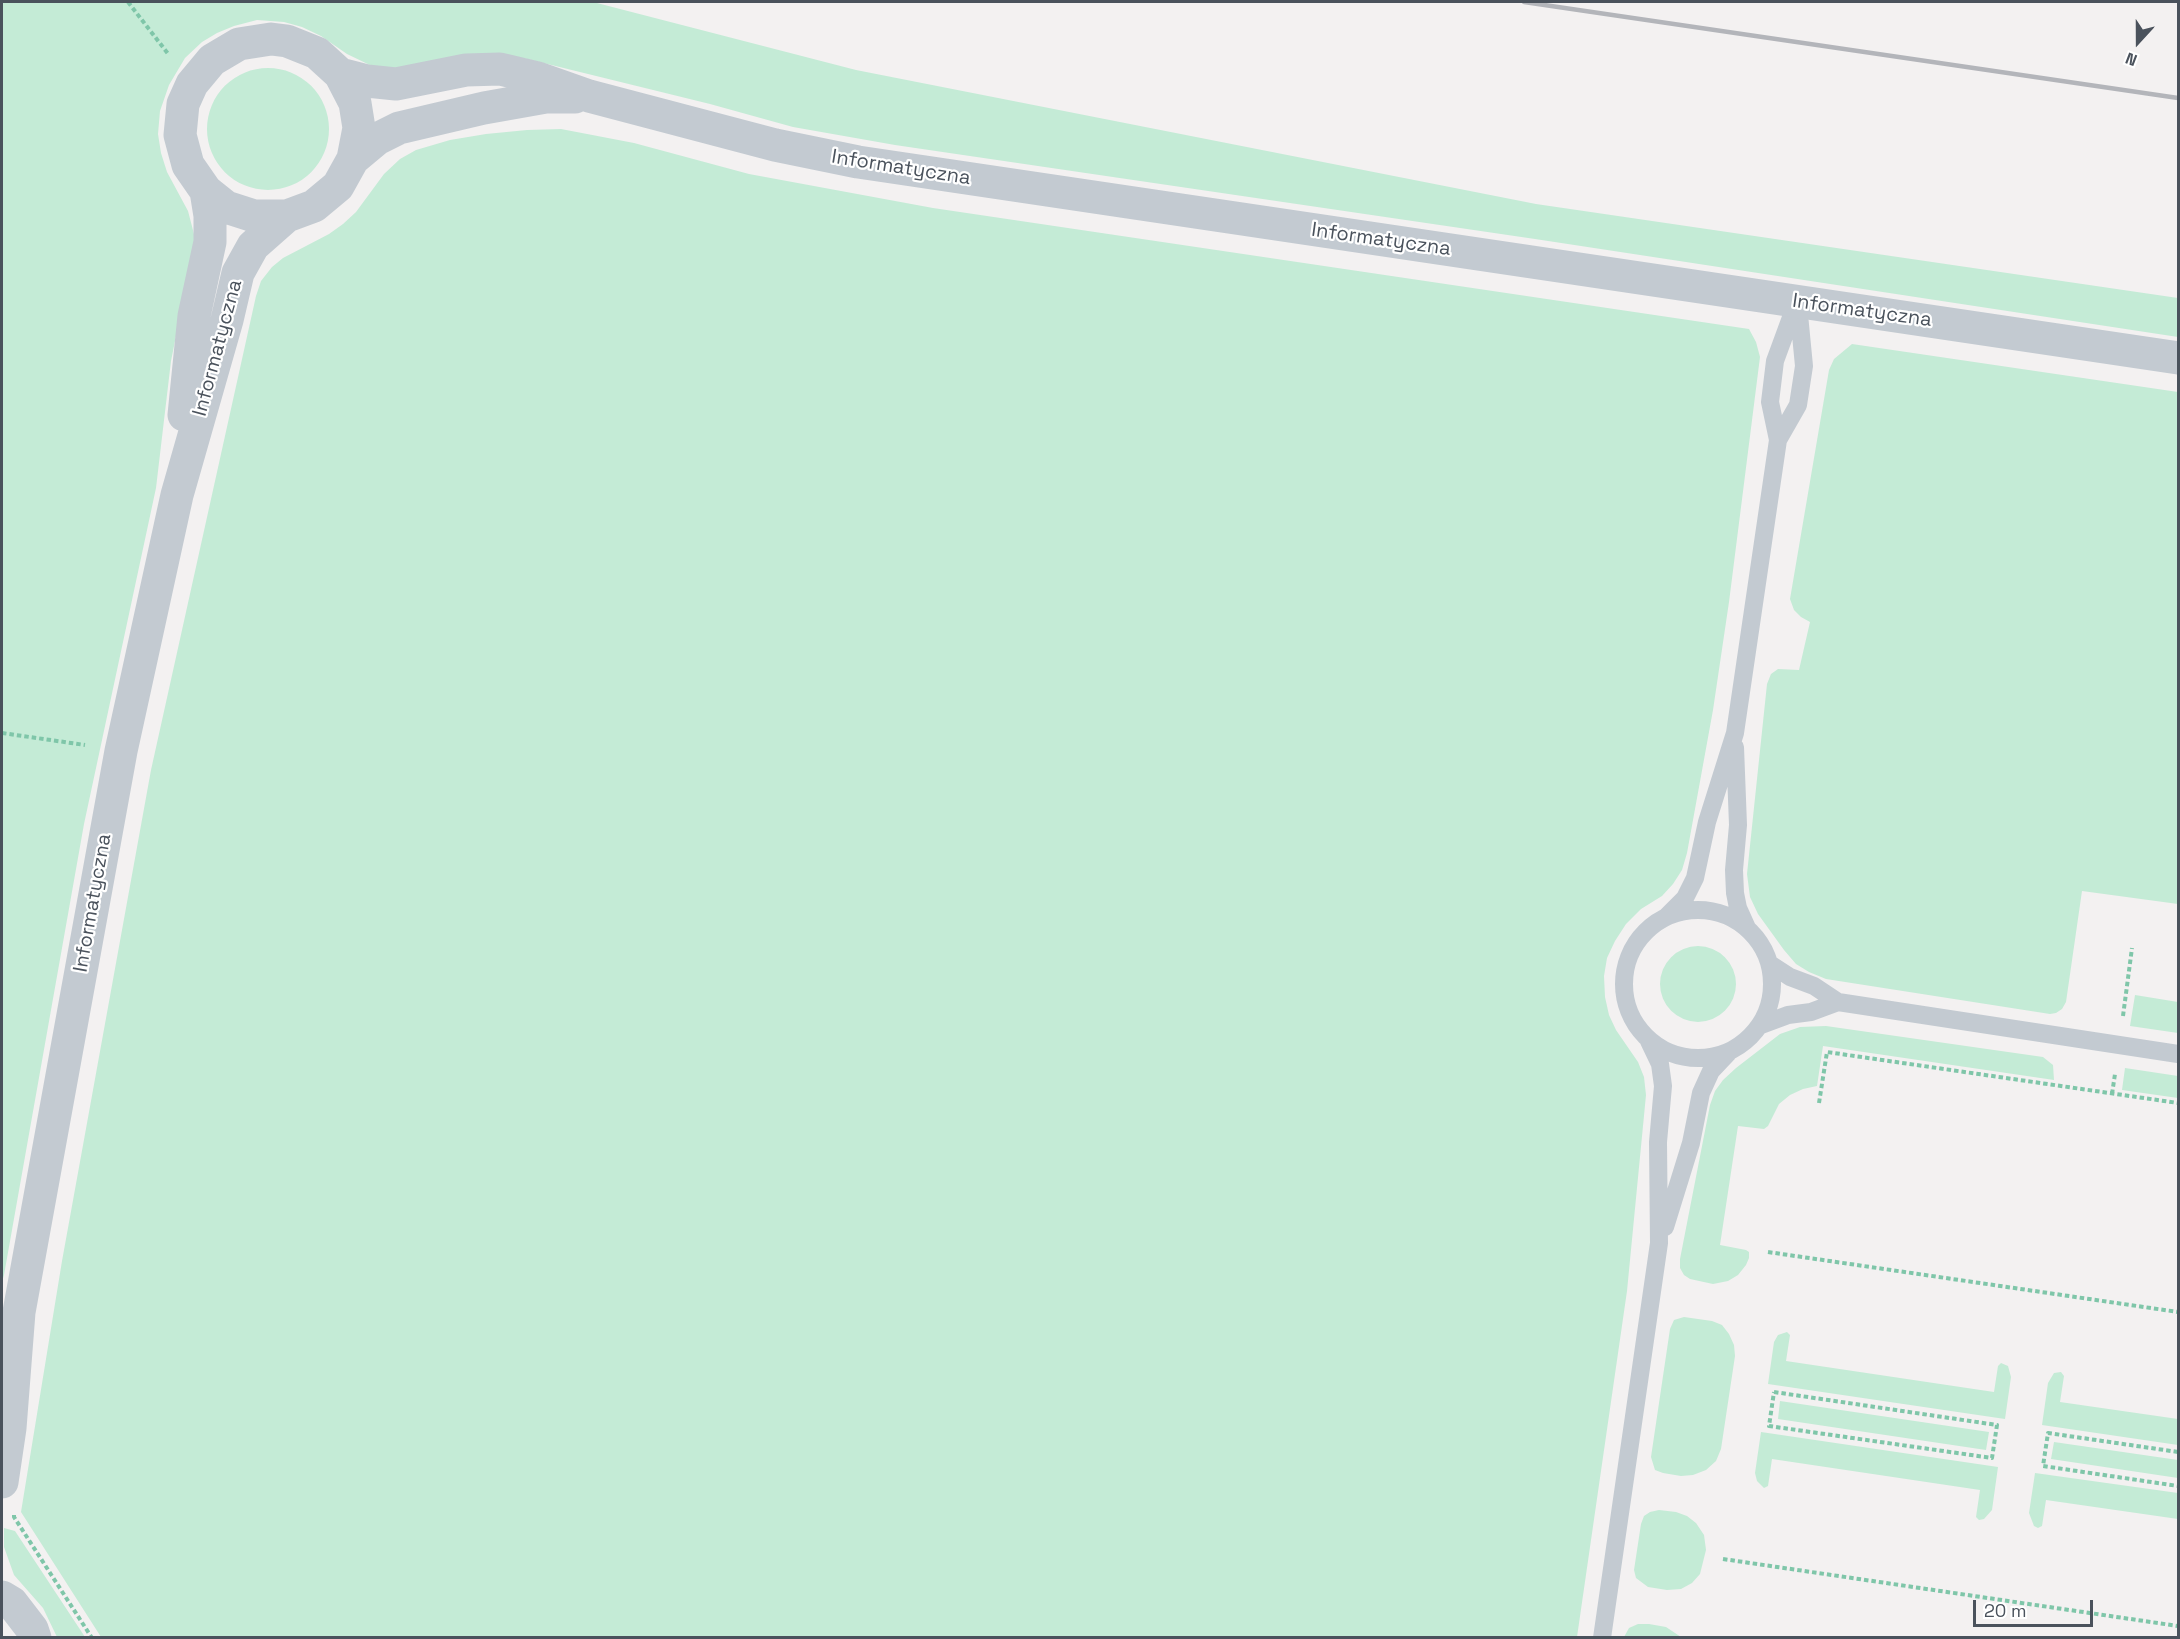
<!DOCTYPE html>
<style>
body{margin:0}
#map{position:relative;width:2180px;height:1639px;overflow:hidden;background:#f3f1f1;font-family:"Space Grotesk",sans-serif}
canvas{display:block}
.frame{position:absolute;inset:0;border:3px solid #4a525c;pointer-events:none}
.north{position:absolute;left:2108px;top:12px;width:60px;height:60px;-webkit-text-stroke:4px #fff;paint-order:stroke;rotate:201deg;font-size:16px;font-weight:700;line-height:24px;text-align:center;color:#4a525c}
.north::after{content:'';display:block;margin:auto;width:21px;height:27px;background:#4a525c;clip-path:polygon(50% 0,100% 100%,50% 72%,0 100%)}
.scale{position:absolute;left:1973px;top:1600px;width:120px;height:27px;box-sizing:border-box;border:3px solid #4a525c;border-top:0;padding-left:8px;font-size:18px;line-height:21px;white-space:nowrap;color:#4a525c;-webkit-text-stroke:4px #fff;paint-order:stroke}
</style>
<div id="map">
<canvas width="2180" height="1639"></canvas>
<div class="frame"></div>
<div class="north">N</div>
<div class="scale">20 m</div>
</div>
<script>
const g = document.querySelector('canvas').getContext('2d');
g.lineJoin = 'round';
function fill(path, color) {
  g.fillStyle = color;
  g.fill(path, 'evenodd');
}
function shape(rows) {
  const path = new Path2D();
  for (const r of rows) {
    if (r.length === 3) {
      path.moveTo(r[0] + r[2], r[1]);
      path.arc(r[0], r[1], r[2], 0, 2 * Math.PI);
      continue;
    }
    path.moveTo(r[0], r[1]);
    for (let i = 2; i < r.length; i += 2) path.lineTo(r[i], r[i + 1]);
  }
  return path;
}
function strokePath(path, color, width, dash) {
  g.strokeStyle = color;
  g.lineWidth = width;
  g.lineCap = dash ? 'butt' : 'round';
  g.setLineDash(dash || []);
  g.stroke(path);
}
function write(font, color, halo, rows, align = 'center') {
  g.font = font + ' "Space Grotesk",sans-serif';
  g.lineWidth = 4.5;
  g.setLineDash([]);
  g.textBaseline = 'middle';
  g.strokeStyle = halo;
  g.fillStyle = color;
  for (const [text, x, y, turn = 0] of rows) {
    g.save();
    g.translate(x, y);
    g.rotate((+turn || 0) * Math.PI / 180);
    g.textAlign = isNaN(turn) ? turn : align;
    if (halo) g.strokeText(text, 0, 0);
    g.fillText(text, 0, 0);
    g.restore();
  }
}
const green = shape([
 [2,2,593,2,856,70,1536,204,2178,298,2178,337,1535,239,895,145,793,127,710,104,523,58,425,68,376,68,347,54,321,36,302,27,284,22,257,20,234,26,217,33,202,42,185,58,169,85,160,111,158,134,161,153,167,172,188,211,194,234,194,246,171,361,156,488,84,824,4,1275,2,1282],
 [268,129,61],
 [561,129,634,143,749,174,933,208,1749,329,1756,342,1760,357,1729,602,1713,710,1687,853,1682,870,1673,884,1662,896,1641,909,1626,924,1615,941,1607,958,1604,976,1605,997,1609,1015,1616,1030,1638,1062,1644,1077,1646,1095,1627,1291,1577,1637,101,1637,21,1512,62,1261,151,770,256,296,261,281,272,267,283,258,329,234,343,224,356,212,384,174,400,159,416,150,450,140,486,134,527,130],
 [1852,344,2178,392,2178,904,2082,891,2066,1002,2062,1009,2056,1013,2050,1014,1826,979,1809,972,1796,964,1784,950,1758,914,1750,897,1747,874,1767,684,1771,674,1778,669,1799,670,1810,622,1801,617,1794,610,1790,599,1829,370,1834,359],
 [1698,984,38],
 [2135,995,2178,1002,2178,1033,2130,1026],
 [1826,1026,2043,1057,2053,1065,2054,1080,1823,1046,1817,1086,1803,1089,1790,1095,1779,1104,1768,1126,1764,1129,1738,1126,1720,1245,1746,1250,1749,1252,1749,1258,1746,1265,1738,1275,1728,1281,1713,1284,1690,1279,1684,1275,1680,1268,1680,1259,1710,1105,1715,1091,1723,1080,1736,1068,1780,1034,1800,1027],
 [2125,1068,2178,1076,2178,1098,2122,1090],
 [1684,1317,1712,1321,1722,1325,1729,1334,1734,1345,1735,1356,1721,1449,1716,1461,1706,1470,1693,1475,1681,1476,1663,1473,1655,1470,1651,1457,1670,1329,1674,1320],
 [1787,1332,1790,1335,1786,1361,1994,1392,1998,1366,2001,1363,2008,1366,2011,1377,2005,1419,1768,1384,1774,1342,1778,1335],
 [2061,1372,2064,1376,2060,1402,2178,1419,2178,1445,2042,1425,2048,1383,2054,1373],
 [1780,1401,1989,1432,1986,1450,1778,1419],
 [1761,1432,1998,1467,1992,1510,1984,1519,1979,1520,1976,1517,1980,1490,1772,1459,1768,1486,1764,1488,1757,1481,1755,1473],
 [2054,1442,2178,1460,2178,1478,2051,1459],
 [2035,1473,2178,1493,2178,1519,2046,1500,2042,1526,2038,1528,2034,1526,2029,1513],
 [1659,1510,1676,1512,1687,1516,1696,1523,1704,1535,1706,1550,1700,1574,1692,1583,1681,1589,1667,1590,1648,1587,1636,1578,1634,1570,1641,1524,1644,1516,1650,1512],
 [4,1528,15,1531,85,1637,57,1637,43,1608,14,1575,4,1547],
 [1638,1624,1649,1624,1666,1627,1681,1637,1624,1637,1629,1628]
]);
const path = shape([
 [128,2,169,55],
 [2,733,85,745],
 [2123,1016,2132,948],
 [2112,1094,2115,1074],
 [1819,1103,1827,1052,2178,1103],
 [1768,1252,2178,1312],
 [1774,1392,1997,1425,1992,1458,1769,1426,1774,1392],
 [2178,1452,2048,1433,2043,1466,2178,1486],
 [14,1515,14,1517,92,1638],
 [1723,1559,2178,1626]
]);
const service = shape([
 [1778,440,1798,405,1804,366,1798,304],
 [1735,747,1738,825,1734,870,1735,893,1738,908,1747,928],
 [1698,984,74],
 [1667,916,1685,898,1695,878,1707,822,1735,733,1778,440,1770,402,1775,361,1797,301],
 [1770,964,1790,977,1814,986,1838,1002,2178,1054],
 [1761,1025,1788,1015,1811,1012,1838,1002],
 [1665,1227,1691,1143,1701,1093,1711,1071,1728,1053],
 [1602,1638,1659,1243,1658,1142,1663,1086,1660,1064,1649,1041]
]);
const minor = shape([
 [340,74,355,103,359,128,353,159,338,186,314,206,287,216,254,216,226,207,206,191,188,165,180,135,183,104,192,84,212,60,239,44,271,39,287,41,317,53,340,74,367,81,396,84,466,70,500,69,538,78,589,96,775,145,858,162,2178,358],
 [353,159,377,139,399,128,484,108,546,97,575,97],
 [184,415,194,316,210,242,210,216,206,191],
 [2,1482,10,1428,19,1312,121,751,177,495,227,320,238,273,253,246,287,216],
 [2,1597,12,1603,32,1629,35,1638]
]);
const rail = shape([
 [1524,2,2178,98]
]);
const streetNames = [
 ["Informatyczna",901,168,9],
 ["Informatyczna",1381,240,8],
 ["Informatyczna",1862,311,8],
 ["Informatyczna",218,348,-75],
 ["Informatyczna",93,903,-80]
];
fill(green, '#c4ebd6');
strokePath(path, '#7fc6a9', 4, [4.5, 3]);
strokePath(service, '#c3cad1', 18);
strokePath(minor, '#c3cad1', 33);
strokePath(rail, '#b3b5ba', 4.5);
write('20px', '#4a525c', '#fff', streetNames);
</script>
